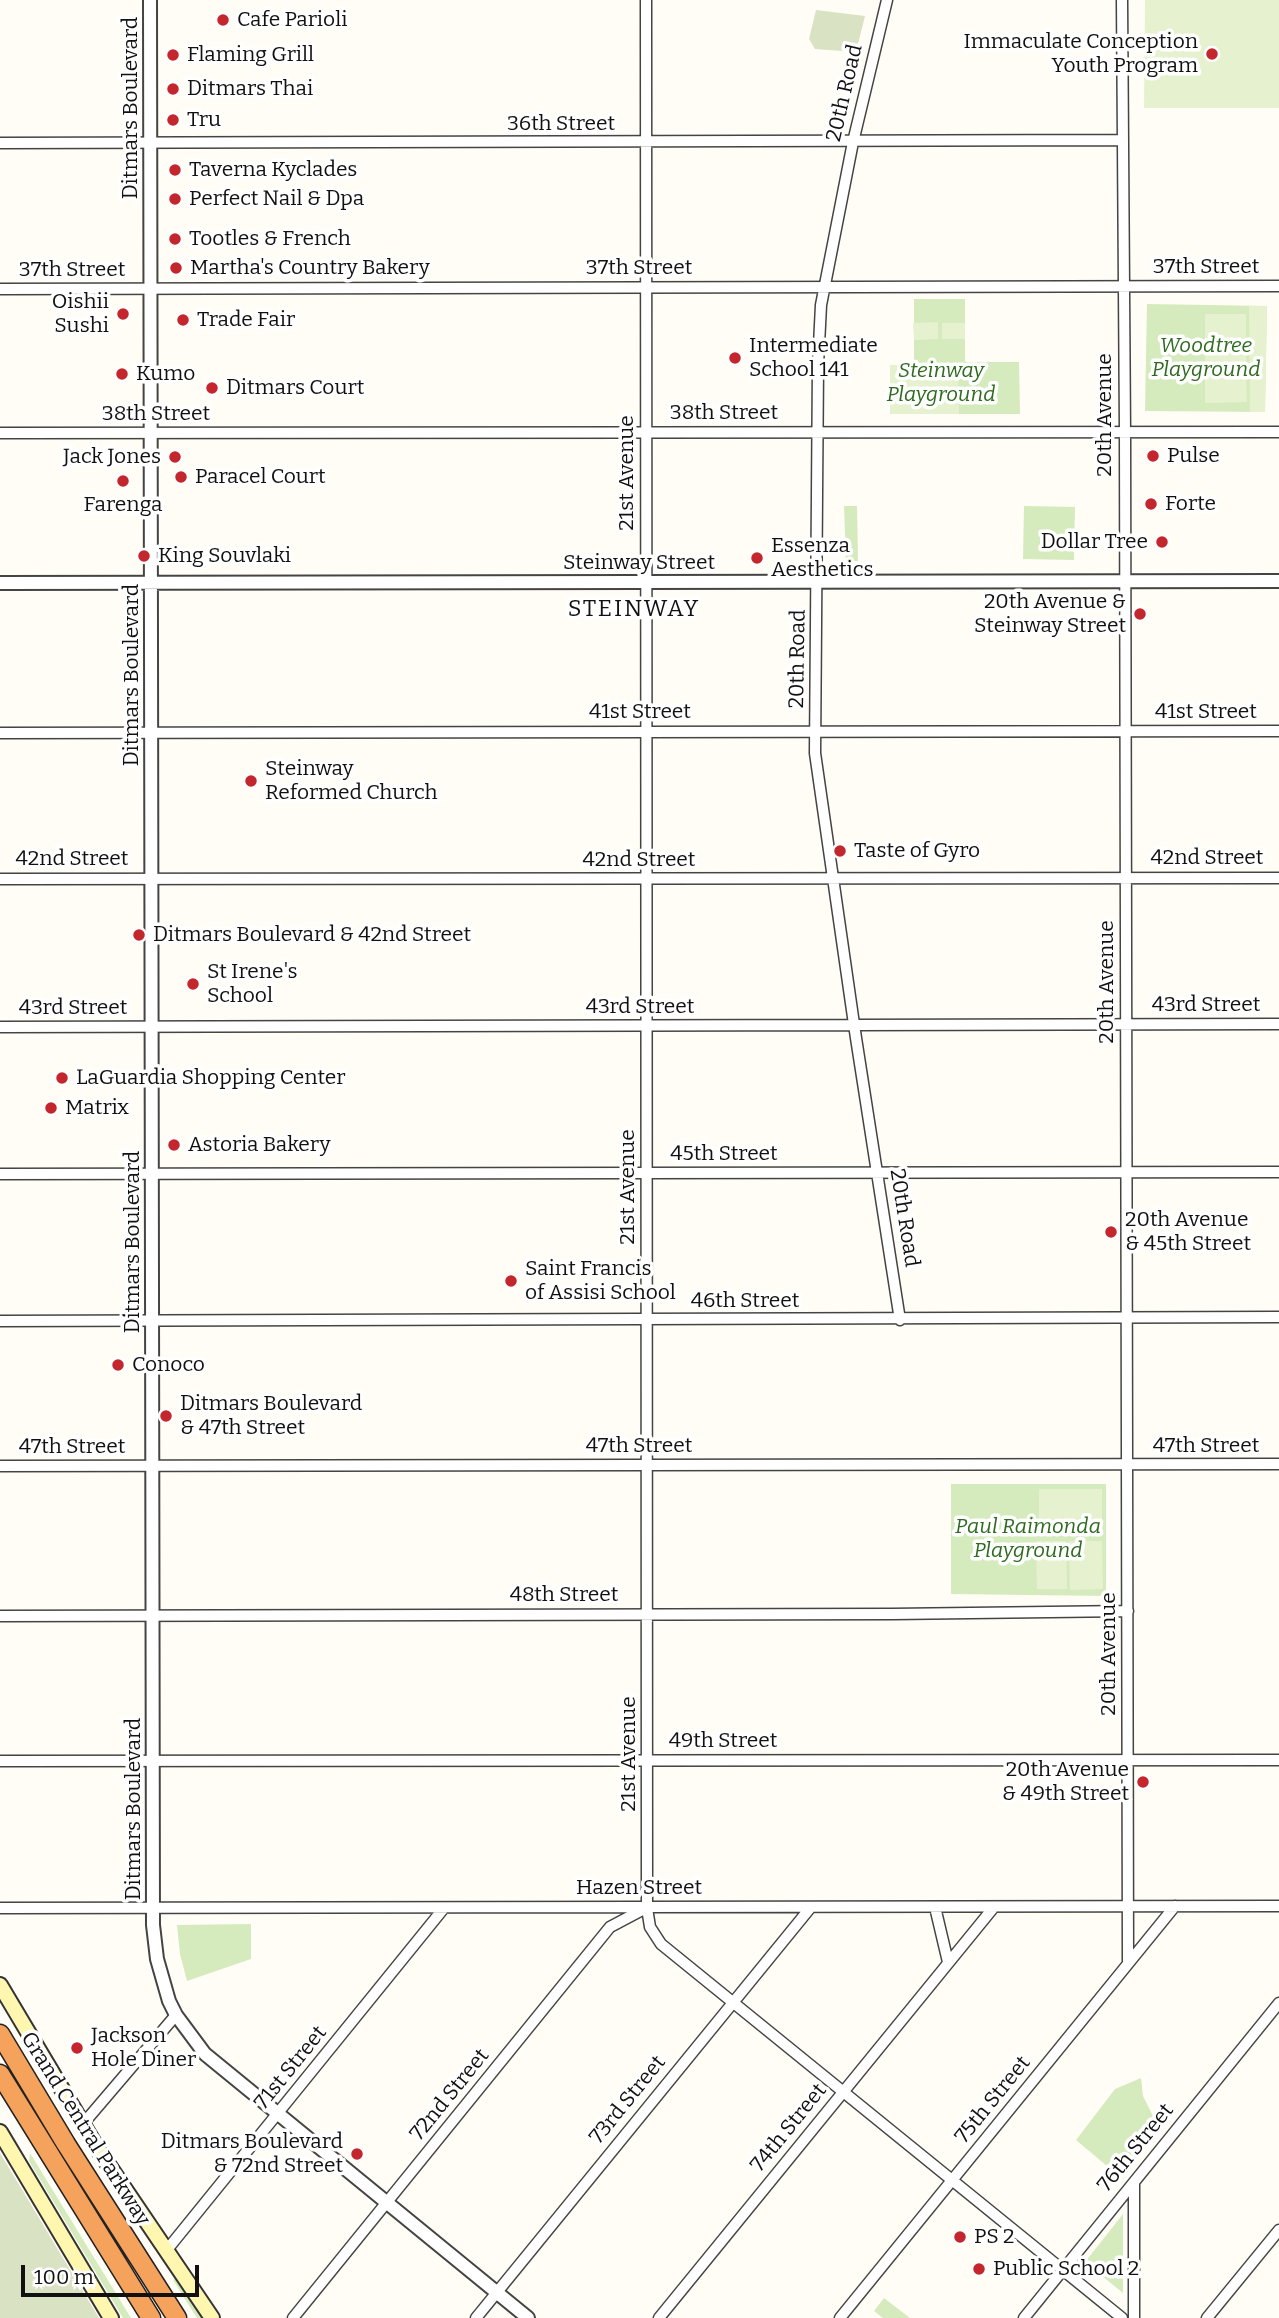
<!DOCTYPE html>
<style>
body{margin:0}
#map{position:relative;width:1279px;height:2318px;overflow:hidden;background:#fffdf5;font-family:Bitter,serif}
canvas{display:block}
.scale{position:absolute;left:21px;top:2265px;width:178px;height:32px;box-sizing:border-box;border:4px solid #111;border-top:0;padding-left:9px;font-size:21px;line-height:24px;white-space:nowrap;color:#111;-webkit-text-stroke:5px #fff;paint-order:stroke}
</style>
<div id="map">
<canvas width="1279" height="2318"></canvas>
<div class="scale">100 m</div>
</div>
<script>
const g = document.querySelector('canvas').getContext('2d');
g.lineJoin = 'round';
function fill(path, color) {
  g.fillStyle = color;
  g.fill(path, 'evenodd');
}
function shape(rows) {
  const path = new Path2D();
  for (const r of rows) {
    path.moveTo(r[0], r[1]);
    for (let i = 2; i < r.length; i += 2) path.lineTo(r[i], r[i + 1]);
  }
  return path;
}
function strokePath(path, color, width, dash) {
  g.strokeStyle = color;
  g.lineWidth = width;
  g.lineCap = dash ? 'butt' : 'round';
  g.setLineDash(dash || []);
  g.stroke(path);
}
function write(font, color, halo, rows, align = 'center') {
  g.font = font + ' Bitter,serif';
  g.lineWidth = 7;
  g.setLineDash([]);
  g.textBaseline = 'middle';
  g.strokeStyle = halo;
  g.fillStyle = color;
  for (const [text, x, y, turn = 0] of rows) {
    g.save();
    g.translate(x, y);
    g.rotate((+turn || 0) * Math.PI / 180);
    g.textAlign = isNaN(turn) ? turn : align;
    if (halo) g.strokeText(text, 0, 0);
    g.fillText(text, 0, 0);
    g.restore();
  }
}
const green = shape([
 [914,299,965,299,965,362,1019,362,1020,414,890,414,890,365,914,365],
 [1147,304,1267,306,1265,412,1145,411],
 [844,506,857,506,858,561,846,561],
 [1024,506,1075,507,1074,560,1023,559],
 [951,1484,1106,1484,1106,1596,951,1594],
 [251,1924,251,1959,187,1981,180,1954,177,1925],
 [1141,2078,1143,2096,1158,2126,1154,2136,1120,2177,1076,2140,1115,2089],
 [30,2153,131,2318,123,2318,29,2161],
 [1123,2214,1123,2293,1085,2262],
 [178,2277,204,2318,197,2318,173,2280],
 [884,2298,910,2318,883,2318,874,2311]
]);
const cemetery = shape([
 [816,10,865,16,856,52,815,49,809,39],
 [0,2153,99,2318,0,2318]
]);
const pitch = shape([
 [1145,0,1279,0,1279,108,1144,108],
 [1249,306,1267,306,1265,412,1250,412],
 [1205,314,1246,314,1246,340,1205,340],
 [938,322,938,339,914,340,913,323],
 [942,323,965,323,965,339,942,339],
 [1205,345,1246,345,1246,371,1205,372],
 [958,364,959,414,890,414,890,365],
 [1246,376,1247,402,1205,403,1205,377],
 [1039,1489,1102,1489,1102,1531,1039,1531],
 [1036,1541,1066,1541,1067,1589,1037,1589],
 [1069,1541,1102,1541,1103,1589,1070,1590]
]);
const minor = shape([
 [646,0,647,1908,650,1927,661,1944,1122,2318],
 [887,0,853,142,821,305,818,365,815,753,856,1038,900,1320],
 [1122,0,1125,432,1128,1964],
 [0,143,1123,140],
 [0,289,1279,286],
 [0,433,1279,432],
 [0,733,1279,731],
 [0,879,1279,878],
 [0,1027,1279,1024],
 [0,1174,1279,1172],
 [0,1321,1279,1317],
 [0,1466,1279,1464],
 [0,1616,892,1614,1128,1611],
 [0,1761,1279,1760],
 [935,1907,948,1962],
 [0,1908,1279,1906],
 [83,2124,176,2015],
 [1134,2182,1134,2318],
 [166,2251,444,1908],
 [293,2318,610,1927,644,1909],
 [476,2318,811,1907],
 [659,2318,994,1907],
 [840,2318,1175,1906],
 [1024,2318,1279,2003],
 [1207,2318,1279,2230]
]);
const tertiary = shape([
 [150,0,153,1925,157,1959,169,2001,176,2015,205,2054,528,2318],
 [0,583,1279,581]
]);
const secondary = shape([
 [0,1985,97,2148,212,2318],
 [0,2132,111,2318]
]);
const motorway = shape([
 [0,2034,66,2144,177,2318],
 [0,2074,151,2318]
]);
const markers = [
 [223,20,7,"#c4262e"],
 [1212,54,7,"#c4262e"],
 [173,55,7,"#c4262e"],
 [173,89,7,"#c4262e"],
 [173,120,7,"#c4262e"],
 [175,170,7,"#c4262e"],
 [175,199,7,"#c4262e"],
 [175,239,7,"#c4262e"],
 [176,268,7,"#c4262e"],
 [123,314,7,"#c4262e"],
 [183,320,7,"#c4262e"],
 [735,358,7,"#c4262e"],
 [122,374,7,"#c4262e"],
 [212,388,7,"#c4262e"],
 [1153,456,7,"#c4262e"],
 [175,457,7,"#c4262e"],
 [181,477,7,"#c4262e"],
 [123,481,7,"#c4262e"],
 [1151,504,7,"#c4262e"],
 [1162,542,7,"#c4262e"],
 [144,556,7,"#c4262e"],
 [757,558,7,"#c4262e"],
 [1140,614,7,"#c4262e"],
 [251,781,7,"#c4262e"],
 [840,851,7,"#c4262e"],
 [139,935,7,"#c4262e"],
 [193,984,7,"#c4262e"],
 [62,1078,7,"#c4262e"],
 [51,1108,7,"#c4262e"],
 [174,1145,7,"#c4262e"],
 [1111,1232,7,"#c4262e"],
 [511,1281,7,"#c4262e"],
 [118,1365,7,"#c4262e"],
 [166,1416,7,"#c4262e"],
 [1143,1782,7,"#c4262e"],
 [77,2048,7,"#c4262e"],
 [357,2154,7,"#c4262e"],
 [960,2237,7,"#c4262e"],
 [979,2269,7,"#c4262e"]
];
const poiNames = [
 ["Cafe Parioli",237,20],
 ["Immaculate Conception",1198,42,"right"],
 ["Youth Program",1198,66,"right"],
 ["Flaming Grill",187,55],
 ["Ditmars Thai",187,89],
 ["Tru",187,120],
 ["Taverna Kyclades",189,170],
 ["Perfect Nail & Dpa",189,199],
 ["Tootles & French",189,239],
 ["Martha's Country Bakery",190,268],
 ["Oishii",109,302,"right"],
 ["Sushi",109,326,"right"],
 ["Trade Fair",197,320],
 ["Intermediate",749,346],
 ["School 141",749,370],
 ["Kumo",136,374],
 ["Ditmars Court",226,388],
 ["Pulse",1167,456],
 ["Jack Jones",161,457,"right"],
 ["Paracel Court",195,477],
 ["Forte",1165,504],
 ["Farenga",123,505,"center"],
 ["Dollar Tree",1148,542,"right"],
 ["Essenza",771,546],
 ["Aesthetics",771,570],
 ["King Souvlaki",158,556],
 ["20th Avenue &",1126,602,"right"],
 ["Steinway Street",1126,626,"right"],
 ["Steinway",265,769],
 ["Reformed Church",265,793],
 ["Taste of Gyro",854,851],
 ["Ditmars Boulevard & 42nd Street",153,935],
 ["St Irene's",207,972],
 ["School",207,996],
 ["LaGuardia Shopping Center",76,1078],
 ["Matrix",65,1108],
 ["Astoria Bakery",188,1145],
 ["20th Avenue",1125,1220],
 ["& 45th Street",1125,1244],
 ["Saint Francis",525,1269],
 ["of Assisi School",525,1293],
 ["Conoco",132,1365],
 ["Ditmars Boulevard",180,1404],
 ["& 47th Street",180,1428],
 ["20th Avenue",1129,1770,"right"],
 ["& 49th Street",1129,1794,"right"],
 ["Jackson",91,2036],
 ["Hole Diner",91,2060],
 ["Ditmars Boulevard",343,2142,"right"],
 ["& 72nd Street",343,2166,"right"],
 ["PS 2",974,2237],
 ["Public School 2",993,2269]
];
const streetNames = [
 ["20th Road",845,93,-77],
 ["Ditmars Boulevard",131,108,-90],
 ["36th Street",561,124],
 ["37th Street",1206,267],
 ["37th Street",639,268],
 ["37th Street",72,270],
 ["38th Street",724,413],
 ["38th Street",156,414],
 ["20th Avenue",1105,415,-90],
 ["21st Avenue",627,473,-90],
 ["Steinway Street",639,563],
 ["20th Road",798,659,-89],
 ["Ditmars Boulevard",132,675,-90],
 ["41st Street",640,712],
 ["41st Street",1206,712],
 ["42nd Street",1207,858],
 ["42nd Street",72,859],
 ["42nd Street",639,860],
 ["20th Avenue",1107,982,-90],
 ["43rd Street",1206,1005],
 ["43rd Street",640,1007],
 ["43rd Street",73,1008],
 ["45th Street",724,1154],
 ["21st Avenue",628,1187,-90],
 ["20th Road",904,1218,81],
 ["Ditmars Boulevard",133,1242,-90],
 ["46th Street",745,1301],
 ["47th Street",639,1446],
 ["47th Street",1206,1446],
 ["47th Street",72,1447],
 ["48th Street",564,1595],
 ["20th Avenue",1109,1654,-90],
 ["49th Street",723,1741],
 ["21st Avenue",629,1754,-90],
 ["Ditmars Boulevard",134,1809,-90],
 ["Hazen Street",639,1888],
 ["71st Street",291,2068,-51],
 ["72nd Street",450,2095,-51],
 ["73rd Street",628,2100,-51],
 ["75th Street",993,2100,-51],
 ["74th Street",789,2128,-51],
 ["Grand Central Parkway",85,2129,58],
 ["76th Street",1136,2148,-51]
];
const parkNames = [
 ["Woodtree",1206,346],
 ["Playground",1206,370],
 ["Steinway",941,371],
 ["Playground",941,395],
 ["Paul Raimonda",1028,1527],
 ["Playground",1028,1551]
];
const neighbourhoodNames = [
 ["STEINWAY",634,610]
];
fill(green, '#d5ebbd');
fill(cemetery, '#d9e3c4');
fill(pitch, '#e6f2cf');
strokePath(minor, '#444', 13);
strokePath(tertiary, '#444', 16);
strokePath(secondary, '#333', 18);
strokePath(motorway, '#222', 21);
strokePath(minor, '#fff', 10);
strokePath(tertiary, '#fff', 12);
strokePath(secondary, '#fff6b0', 14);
strokePath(motorway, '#f5a25d', 18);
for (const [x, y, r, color] of markers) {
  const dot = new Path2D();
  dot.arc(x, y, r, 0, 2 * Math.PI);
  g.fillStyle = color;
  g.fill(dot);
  strokePath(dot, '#fff', 2.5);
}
write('21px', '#111', '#fff', poiNames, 'left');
write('21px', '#111', '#fff', streetNames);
write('italic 21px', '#2f6b1f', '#fff', parkNames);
g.letterSpacing = '2px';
write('23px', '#111', '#fff', neighbourhoodNames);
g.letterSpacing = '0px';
</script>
